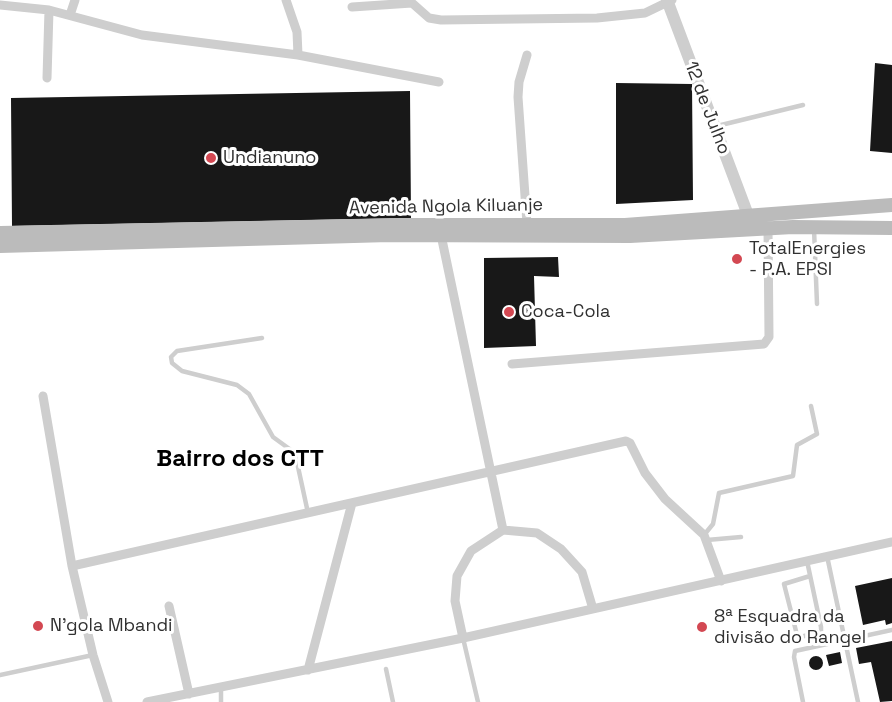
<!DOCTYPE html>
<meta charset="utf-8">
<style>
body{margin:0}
canvas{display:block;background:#fff}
</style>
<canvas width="892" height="702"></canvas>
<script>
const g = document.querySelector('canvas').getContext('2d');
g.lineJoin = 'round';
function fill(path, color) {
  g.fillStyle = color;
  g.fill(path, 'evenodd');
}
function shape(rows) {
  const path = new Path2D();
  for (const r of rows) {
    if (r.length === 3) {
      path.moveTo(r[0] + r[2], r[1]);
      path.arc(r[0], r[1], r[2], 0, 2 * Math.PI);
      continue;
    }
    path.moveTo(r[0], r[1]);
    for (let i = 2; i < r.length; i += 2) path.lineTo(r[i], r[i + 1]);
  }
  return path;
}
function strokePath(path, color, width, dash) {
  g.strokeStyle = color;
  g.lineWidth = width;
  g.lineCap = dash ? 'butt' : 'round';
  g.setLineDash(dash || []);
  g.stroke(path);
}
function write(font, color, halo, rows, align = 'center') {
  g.font = font + ' "Space Grotesk",sans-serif';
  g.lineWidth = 6;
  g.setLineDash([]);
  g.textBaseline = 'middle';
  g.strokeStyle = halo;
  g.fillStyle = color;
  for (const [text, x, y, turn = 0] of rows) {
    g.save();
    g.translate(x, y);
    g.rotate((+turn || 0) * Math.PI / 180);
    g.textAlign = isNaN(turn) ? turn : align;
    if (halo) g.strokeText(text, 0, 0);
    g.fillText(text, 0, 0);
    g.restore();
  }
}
const building = shape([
 [875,63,892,65,892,153,870,151],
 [616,83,692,84,693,200,616,204],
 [410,91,411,218,12,226,11,98],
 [558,257,559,277,534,276,536,346,484,348,484,258],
 [892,578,892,623,886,625,885,620,863,625,855,586],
 [892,641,892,701,880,702,871,662,859,664,856,648],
 [840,652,842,663,829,666,826,655],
 [816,663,7]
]);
const service = shape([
 [717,126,803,105],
 [814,229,817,304],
 [262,338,177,351,171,357,172,363,182,371,237,385,249,394,273,437,295,453,308,513],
 [704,535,713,524,719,493,793,476,797,445,817,434,811,406],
 [707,540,741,537],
 [827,556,858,702],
 [807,561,821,627,821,632,800,637,797,635,784,584,810,576],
 [463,638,478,702],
 [386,669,393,702],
 [0,675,93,655],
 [221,702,221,688],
 [803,702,794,657,795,651,892,630]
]);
const minor = shape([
 [286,0,297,32,298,55],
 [0,5,49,10,142,35,298,55,439,82],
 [352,7,412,3,429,18,441,20,597,18,645,13,672,0],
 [70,15,75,0],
 [527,55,519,82,518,97,527,224],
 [47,78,49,10],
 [441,235,503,530],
 [512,364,764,344,769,337,768,229],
 [43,396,72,566,93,655,108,702],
 [72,566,626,441,630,443,645,473,665,499,704,535,721,581],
 [169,606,189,694],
 [463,638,455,601,457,576,471,551,503,530,537,533,561,549,582,572,593,609],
 [308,670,352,503],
 [147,702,463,638,892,542]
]);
const tertiary = shape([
 [667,0,748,215]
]);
const secondary = shape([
 [0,233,401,225,625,225,892,205],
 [0,246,389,235,630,236,793,227,892,228]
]);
const markers = [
 [211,158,6,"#d34852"],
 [737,259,6,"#d34852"],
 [509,312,6,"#d34852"],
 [38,626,6,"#d34852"],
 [702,627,6,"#d34852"]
];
const streetNames = [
 ["12 de Julho",707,108,69],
 ["Avenida Ngola Kiluanje",446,207,-1]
];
const poiNames = [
 ["Undianuno",223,158],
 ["TotalEnergies",749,249],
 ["- P.A. EPSI",749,270],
 ["Coca-Cola",521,312],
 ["8ª Esquadra da",714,617],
 ["divisão do Rangel",714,638],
 ["N'gola Mbandi",50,626]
];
const districtNames = [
 ["Bairro dos CTT",240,459]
];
fill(building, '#181818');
strokePath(service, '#cecece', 4.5);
strokePath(minor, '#cecece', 9);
strokePath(tertiary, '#cecece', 12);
strokePath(secondary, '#bbb', 14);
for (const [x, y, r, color] of markers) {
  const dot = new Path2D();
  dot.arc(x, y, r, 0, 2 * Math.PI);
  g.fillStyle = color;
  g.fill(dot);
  strokePath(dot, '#fff', 2);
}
write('18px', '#313131', '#fff', streetNames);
write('18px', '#313131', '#fff', poiNames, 'left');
write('bold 24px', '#000', '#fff', districtNames);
</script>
